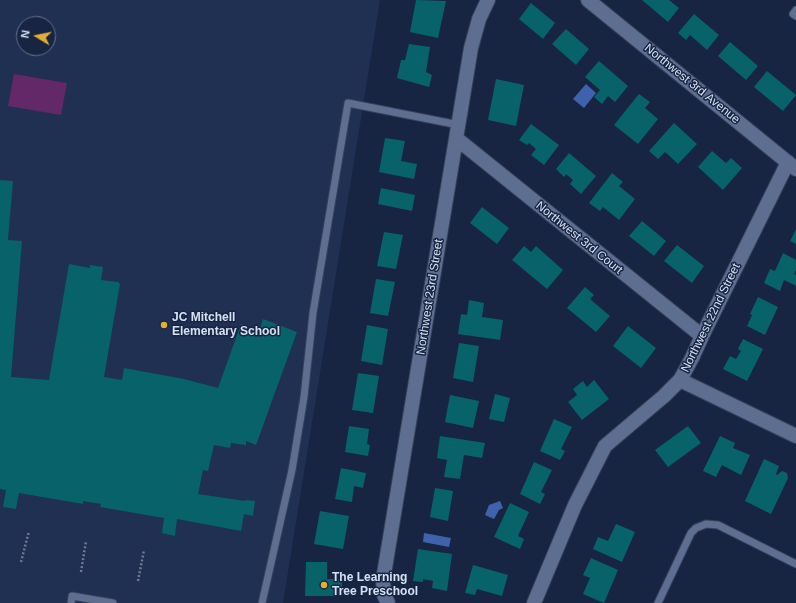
<!DOCTYPE html>
<style>
body{margin:0}
#map{position:relative;width:796px;height:603px;overflow:hidden;background:#172542;font-family:Helvetica,sans-serif}
canvas{display:block}
.north{position:absolute;left:16px;top:16px;width:40px;height:40px;box-sizing:border-box;background:#172542;border:1px solid #64708a;border-radius:50%;rotate:280deg;font-size:11px;font-weight:700;line-height:16px;text-align:center;color:#d7e1f5}
.north::after{content:'';display:block;margin:auto;width:14px;height:18px;background:#e2af34;clip-path:polygon(50% 0,100% 100%,50% 72%,0 100%)}
</style>
<div id="map">
<canvas width="796" height="603"></canvas>
<div class="north">N</div>
</div>
<script>
const g = document.querySelector('canvas').getContext('2d');
g.lineJoin = 'round';
function fill(path, color) {
  g.fillStyle = color;
  g.fill(path, 'evenodd');
}
function shape(rows) {
  const path = new Path2D();
  for (const r of rows) {
    path.moveTo(r[0], r[1]);
    for (let i = 2; i < r.length; i += 2) path.lineTo(r[i], r[i + 1]);
  }
  return path;
}
function strokePath(path, color, width, dash) {
  g.strokeStyle = color;
  g.lineWidth = width;
  g.lineCap = dash ? 'butt' : 'round';
  g.setLineDash(dash || []);
  g.stroke(path);
}
function write(font, color, halo, rows, align = 'center') {
  g.font = font + ' Helvetica,sans-serif';
  g.lineWidth = 3;
  g.setLineDash([]);
  g.textBaseline = 'middle';
  g.strokeStyle = halo;
  g.fillStyle = color;
  for (const [text, x, y, turn = 0] of rows) {
    g.save();
    g.translate(x, y);
    g.rotate((+turn || 0) * Math.PI / 180);
    g.textAlign = isNaN(turn) ? turn : align;
    if (halo) g.strokeText(text, 0, 0);
    g.fillText(text, 0, 0);
    g.restore();
  }
}
const built = shape([
 [0,0,380,0,283,603,0,603],
 [24,24,48,24,48,48,24,48]
]);
const green = shape([
 [14,74,67,83,61,115,8,106]
]);
const water = shape([
 [586,84,596,93,584,108,573,99],
 [500,501,503,508,499,510,494,519,485,515,489,505],
 [424,533,451,538,449,547,423,542]
]);
const building = shape([
 [416,0,446,1,438,38,410,32],
 [642,0,669,0,679,8,668,22],
 [531,3,555,23,543,39,519,19],
 [694,14,719,35,707,50,690,35,686,40,678,33],
 [566,29,589,49,576,65,552,44],
 [730,42,758,66,746,80,718,56],
 [409,44,430,47,426,72,432,75,429,87,397,78,401,60,405,60],
 [599,61,628,86,615,102,608,96,602,104,594,97,600,90,585,77],
 [767,71,796,95,783,111,754,87],
 [496,79,524,85,516,126,488,120],
 [639,94,650,102,645,108,658,119,638,144,614,125],
 [674,123,697,144,678,164,665,152,658,159,649,151],
 [531,124,559,145,544,165,531,155,536,149,529,143,527,145,519,140],
 [385,138,405,141,401,161,417,164,414,179,379,172],
 [712,151,726,163,731,158,742,168,723,190,698,167],
 [569,153,596,176,581,194,570,184,573,180,566,174,564,177,556,169],
 [612,173,623,182,619,186,635,199,619,220,603,207,600,211,589,203],
 [0,180,13,181,8,240,22,241,11,377,49,380,69,264,90,268,90,265,103,267,101,280,118,282,120,284,104,377,122,380,124,368,184,379,218,388,241,324,256,330,255,333,258,334,263,319,297,332,256,445,246,441,246,445,231,443,230,448,214,445,208,471,203,470,198,494,245,501,245,500,255,501,253,516,244,514,241,531,177,519,175,536,162,533,164,518,100,507,101,504,83,501,83,504,19,493,16,509,3,507,6,490,0,489],
 [381,188,415,195,412,211,378,204],
 [482,207,509,228,497,244,470,223],
 [642,221,666,241,654,256,629,236],
 [796,229,796,244,790,241],
 [384,232,403,235,396,269,377,266],
 [677,245,704,266,692,283,664,261],
 [524,246,531,252,536,246,563,270,547,289,512,260],
 [783,253,796,260,796,270,794,274,796,275,796,286,784,280,780,291,764,283,770,269,775,271],
 [376,279,395,282,388,316,370,313],
 [585,287,594,295,590,299,610,316,596,332,567,308],
 [758,297,778,307,765,335,747,326,752,315,750,314],
 [469,300,484,303,482,317,503,320,500,340,458,334,461,314,467,315],
 [367,325,388,329,382,365,361,361],
 [628,326,656,348,641,368,613,346],
 [743,339,763,349,747,381,723,369,730,356,736,359,741,351,738,349],
 [459,343,479,346,473,382,453,378],
 [358,373,379,376,373,413,352,410],
 [594,380,609,399,582,420,568,402,577,395,573,389,583,381,587,387],
 [495,394,510,398,504,422,489,419],
 [450,395,479,401,473,428,445,422],
 [554,419,572,427,561,449,565,451,560,460,540,451],
 [349,426,369,429,367,444,370,445,368,456,345,452],
 [688,426,701,443,668,467,655,450],
 [440,436,485,443,482,458,464,455,460,479,444,477,447,460,437,458],
 [720,436,735,443,733,448,750,455,741,475,722,465,716,477,703,471],
 [764,459,779,466,776,474,777,475,782,471,787,473,788,478,771,514,745,501],
 [534,462,552,470,541,492,545,494,540,504,520,494],
 [341,468,366,473,363,488,354,486,352,502,335,499],
 [435,488,453,491,448,521,430,517],
 [510,503,529,512,518,536,524,539,520,549,494,537],
 [320,511,349,516,343,549,314,544],
 [616,524,635,532,622,562,593,549,598,537,608,541],
 [418,549,452,554,447,591,432,588,433,581,423,579,423,582,413,581],
 [591,558,618,570,604,603,583,594,590,578,583,575],
 [306,562,327,562,327,579,342,579,342,596,305,596],
 [473,565,508,575,502,596,477,589,475,595,465,593]
]);
const path = shape([
 [21,562,29,531],
 [81,572,86,541],
 [138,581,144,550]
]);
const lane = shape([
 [796,10,793,14,796,16],
 [71,603,72,596,113,603],
 [262,603,292,470,304,397,313,313,348,103,459,125],
 [658,603,691,533,696,528,706,524,718,525,796,564]
]);
const street = shape([
 [588,0,796,169],
 [457,139,702,336],
 [680,380,796,436],
 [388,603,384,595,383,580,471,48,479,19,488,0],
 [534,603,575,505,605,446,664,396,680,380,692,358,702,336,788,162]
]);
const markers = [
 [164,325,4,"#e2af34"],
 [324,585,4,"#e2af34"]
];
const streetNames = [
 ["Northwest 3rd Avenue",692,84,39],
 ["Northwest 3rd Court",579,238,39],
 ["Northwest 23rd Street",430,297,-81],
 ["Northwest 22nd Street",711,318,-64]
];
const poiNames = [
 ["JC Mitchell",172,318],
 ["Elementary School",172,332],
 ["The Learning",332,578],
 ["Tree Preschool",332,592]
];
fill(built, '#1f3052');
fill(green, '#622867');
fill(water, '#4062ad');
fill(building, '#08626a');
strokePath(lane, '#364059', 9);
strokePath(street, '#364059', 16);
strokePath(path, '#6e7a93', 2.5, [2, 2]);
strokePath(lane, '#5d6e91', 7);
strokePath(street, '#5d6e91', 14);
for (const [x, y, r, color] of markers) {
  const dot = new Path2D();
  dot.arc(x, y, r, 0, 2 * Math.PI);
  g.fillStyle = color;
  g.fill(dot);
  strokePath(dot, '#172542', 1.5);
}
write('12px', '#d7e1f5', '#172542', streetNames);
write('bold 12px', '#d7e1f5', '#172542', poiNames, 'left');
</script>
